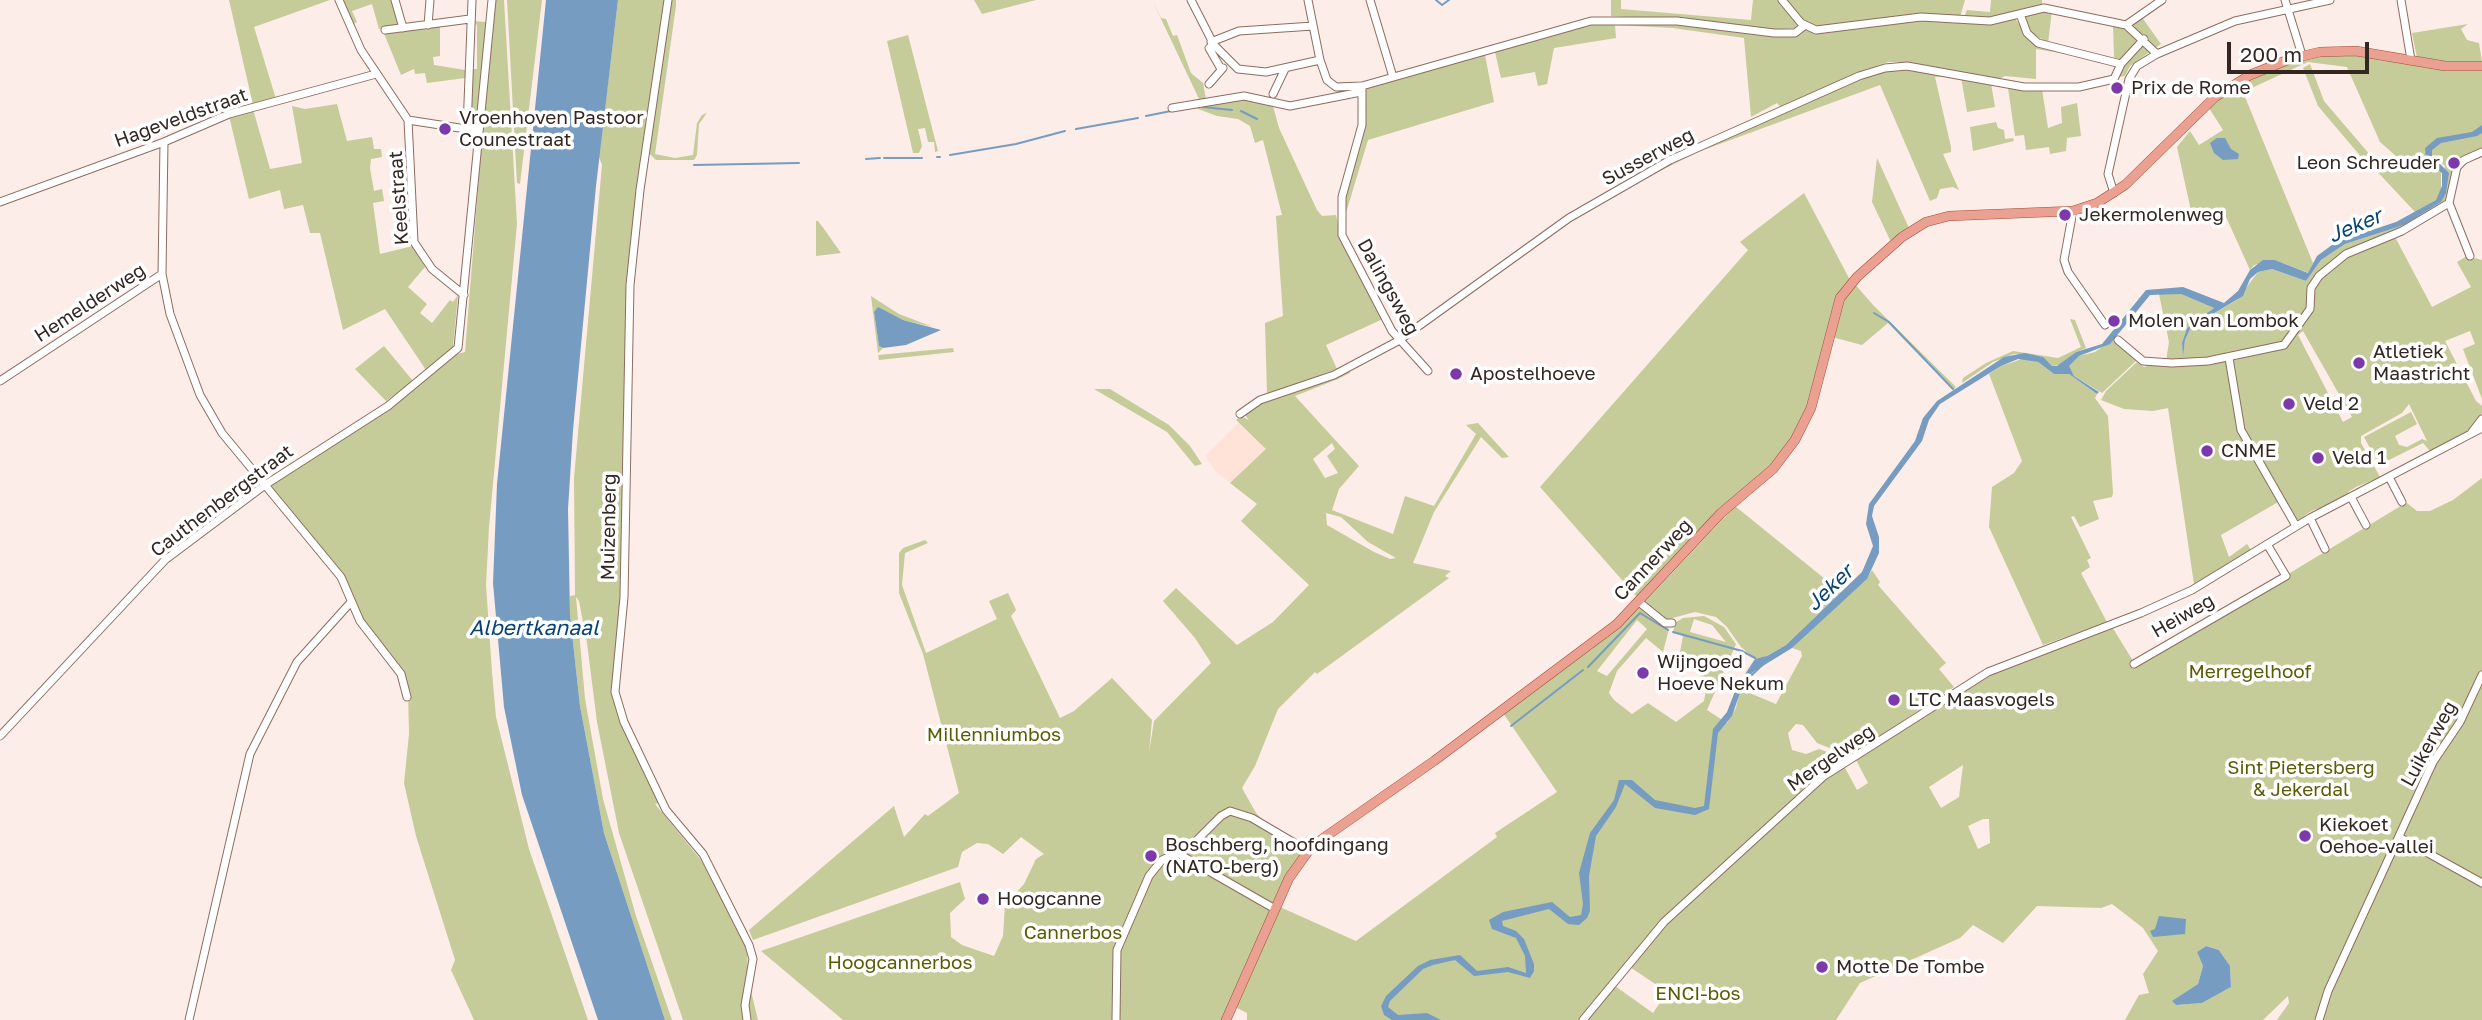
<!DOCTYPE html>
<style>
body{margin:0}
#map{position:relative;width:2482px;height:1020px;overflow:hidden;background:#fdede8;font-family:"Golos Text",sans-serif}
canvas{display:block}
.scale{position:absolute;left:2227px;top:42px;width:142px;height:32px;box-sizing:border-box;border:4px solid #342621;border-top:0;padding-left:9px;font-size:21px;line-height:24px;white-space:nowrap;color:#342621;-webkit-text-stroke:5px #fff;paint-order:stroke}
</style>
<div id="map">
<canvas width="2482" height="1020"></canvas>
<div class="scale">200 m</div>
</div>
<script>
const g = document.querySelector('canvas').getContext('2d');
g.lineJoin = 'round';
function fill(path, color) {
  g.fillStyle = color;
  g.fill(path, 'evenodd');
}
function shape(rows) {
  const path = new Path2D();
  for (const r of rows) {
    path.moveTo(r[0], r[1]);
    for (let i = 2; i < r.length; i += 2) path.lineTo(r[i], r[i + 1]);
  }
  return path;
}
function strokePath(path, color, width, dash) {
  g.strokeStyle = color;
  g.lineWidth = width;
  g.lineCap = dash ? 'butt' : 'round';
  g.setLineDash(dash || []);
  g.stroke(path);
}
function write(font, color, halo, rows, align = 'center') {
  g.font = font + ' "Golos Text",sans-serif';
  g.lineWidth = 7;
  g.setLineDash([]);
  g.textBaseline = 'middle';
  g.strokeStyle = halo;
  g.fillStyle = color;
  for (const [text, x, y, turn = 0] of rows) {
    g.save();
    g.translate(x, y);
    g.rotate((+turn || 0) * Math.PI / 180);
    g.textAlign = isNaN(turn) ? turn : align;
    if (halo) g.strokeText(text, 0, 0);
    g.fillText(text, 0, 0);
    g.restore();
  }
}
const built = shape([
 [1238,423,1267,449,1230,483,1216,472,1205,456]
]);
const green = shape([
 [229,0,330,0,254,27,276,99,253,105],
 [342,0,393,0,399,25,379,29,372,4,352,11,357,22,352,25],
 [493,0,504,0,517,224,489,527,486,585,492,672,496,717,529,849,588,1020,474,1020,451,970,455,960,416,836,404,783,409,734,408,690,361,621,351,594,272,488,272,484,453,355,465,352],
 [507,0,542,0,520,184,517,183],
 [618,0,667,0,632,234,621,614,612,689,621,723,659,803,655,804,701,860,747,948,748,979,758,1020,683,1020,619,833,597,722,587,643,579,601,576,597,585,699,603,799,636,916,672,1020,665,1020,604,833,580,706,570,615,570,596,575,595,574,478,602,165,599,157],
 [671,0,676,0,676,6,655,154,675,158,693,155,697,123,702,115,707,113,699,124,697,155,694,160,656,160,649,153],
 [974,0,1036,0,982,14],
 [1152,0,1161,18,1166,19,1173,36,1177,35,1191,73,1203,83,1206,99,1200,101],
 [1611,0,1621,0,1621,9,1751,20,1753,0,1779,0,1799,26,1798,30,1777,32,1681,20,1611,16],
 [1786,0,1965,0,1960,17,1924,14,1819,26,1805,23],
 [1991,0,2042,0,2042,5,1994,18,1964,17,1967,10,1990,12],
 [2039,11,2052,11,2048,43,2030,32,2024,17],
 [2141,16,2161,44,2130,66,2125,76,2118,77,2125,62,2114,57,2113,26],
 [2015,18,2025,33,2066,54,2036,49,2036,79,2005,76,1999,79,1906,62,1888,62,1861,71,1782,109,1777,103,1751,117,1744,38,1673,28,1615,25,1616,38,1554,48,1547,84,1538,86,1535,72,1501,78,1495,52,1485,55,1494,102,1368,140,1345,216,1343,207,1363,137,1365,89,1567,26,1645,20,1742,32,1918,19,1987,24],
 [473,21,487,22,477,123,470,127,472,69,477,69,477,25],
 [2468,24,2461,29,2467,40,2479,43,2482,62,2448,63,2417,58,2412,33],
 [440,25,440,56,433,57,434,65,465,70,465,78,427,83,425,73,415,74,414,69,401,75,383,31],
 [908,35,938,151,935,152,934,142,928,142,925,128,918,129,922,146,919,153,913,153,887,41],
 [2354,53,2482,69,2482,153,2454,168,2447,201,2406,228,2350,250,2316,277,2310,307,2285,342,2226,357,2166,361,2169,342,2159,294,2181,294,2214,308,2187,328,2182,343,2183,358,2185,340,2191,327,2237,300,2258,272,2272,269,2306,281,2321,260,2345,244,2404,225,2441,202,2445,166,2431,154,2430,163,2441,171,2441,191,2436,200,2415,212,2372,166,2397,157,2380,142,2347,67,2308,62,2243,92,2313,263,2309,273,2275,260,2254,265,2250,270,2222,208,2192,215,2177,147,2190,131,2199,145,2223,130,2209,108,2199,113,2240,84,2306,57],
 [2310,64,2324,101,2371,156,2368,165,2318,106,2303,68],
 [1894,68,1952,76,1935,77,1951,147,1951,152,1943,154,1959,190,1953,187,1940,189,1937,198,1930,201,1880,85,1698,152,1624,189,1673,158,1844,85],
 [1961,77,1991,83,1995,107,1967,112],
 [2008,88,2042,89,2048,128,2062,123,2061,107,2077,103,2081,136,2067,138,2066,151,2050,154,2049,147,2026,150,2024,135,2015,136],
 [1248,97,1273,106,1279,128,1317,210,1322,216,1336,215,1342,243,1383,319,1326,345,1337,369,1267,395,1265,323,1283,316,1276,216,1282,215,1263,140,1255,143,1250,126,1238,119,1217,116,1190,106],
 [337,104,347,141,372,137,374,149,381,149,382,157,371,159,370,168,374,191,382,189,384,201,373,203,380,254,413,246,425,267,408,287,427,304,420,313,432,323,450,300,453,302,458,295,453,347,426,370,385,309,343,330,320,233,310,233,303,205,284,209,280,190,249,199,229,116,253,109,270,169,302,163,292,106,305,109],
 [1996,122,1998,128,2004,130,2005,139,2013,138,2014,141,1973,151,1970,127],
 [1877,158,1909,228,1891,242,1872,202],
 [1804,193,1850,280,1800,427,1776,462,1637,597,1540,487,1748,250,1740,242],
 [818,221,824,229,841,253,816,256,816,221],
 [2394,235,2432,307,2471,287,2457,262,2467,256,2482,260,2482,399,2463,349,2475,344,2470,331,2445,341,2476,401,2482,406,2482,413,2470,429,2430,451,2423,443,2379,465,2364,437,2411,412,2417,424,2395,436,2399,445,2407,447,2422,439,2427,441,2409,404,2402,413,2361,436,2361,443,2380,477,2356,487,2348,492,2349,495,2318,512,2316,509,2308,513,2298,521,2243,429,2232,361,2282,347,2311,311,2313,286,2345,256],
 [2303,331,2352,417,2343,422,2298,335],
 [1854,283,1872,304,1956,387,1953,390,1888,323,1862,345,1832,337,1839,309],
 [871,296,899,314,933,327,903,320,878,308,874,312,879,346,883,348,878,353],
 [2070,319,2075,320,2086,348,2076,352,2060,365,2052,366,2040,356,2014,354,1993,362,1962,383,1963,378,1986,363,2013,351,2058,358,2081,347],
 [2114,339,2138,359,2102,393,2074,376,2068,366,2079,356,2095,352],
 [384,346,413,381,386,401,355,369],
 [953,348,954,352,879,360,878,355],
 [2022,359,2038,362,2054,374,2069,374,2097,394,2095,398,2108,416,2113,493,2112,497,2093,501,2099,519,2080,527,2074,516,2071,517,2091,558,2087,560,2090,567,2081,573,2107,622,2043,645,1989,527,1992,487,2014,473,2022,461,1989,374,2001,366],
 [2223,360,2227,361,2237,422,2280,501,2221,535,2229,557,2247,544,2251,550,2194,584,2168,408,2153,411,2124,409,2101,400,2106,391,2137,362,2144,367,2156,363],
 [1348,369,1350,373,1338,379,1295,396,1359,466,1339,489,1332,510,1393,534,1405,496,1434,506,1476,434,1466,425,1478,423,1509,457,1502,458,1481,437,1434,512,1413,563,1451,571,1445,576,1449,578,1317,674,1315,672,1278,709,1255,766,1242,788,1256,813,1266,823,1312,850,1296,872,1280,907,1356,941,1497,837,1495,833,1557,792,1503,713,1592,649,1639,606,1669,629,1663,652,1646,638,1617,671,1609,693,1614,700,1632,714,1648,703,1676,722,1704,701,1706,691,1700,681,1702,673,1680,652,1683,636,1673,633,1675,623,1683,618,1704,616,1724,627,1736,644,1707,710,1727,723,1736,708,1740,689,1776,704,1802,656,1801,651,1792,648,1840,600,1865,581,1872,570,1880,582,1878,585,1946,663,1939,669,1954,687,1845,759,1848,763,1844,766,1857,790,1868,783,1855,758,1983,677,2111,625,2136,666,2404,504,2407,503,2417,511,2430,511,2453,500,2482,478,2482,1020,2277,1020,2289,1003,2288,996,2263,1020,2125,1020,2139,995,2149,993,2143,974,2158,951,2143,928,2112,904,2101,908,2037,906,2003,943,1973,925,1960,938,1860,983,1836,1020,1247,1020,1247,1013,1235,1007,1229,1020,843,1020,761,951,960,882,965,899,950,913,951,937,962,945,994,956,1003,936,1005,905,1024,884,1036,859,1044,854,1021,837,1003,854,988,844,977,843,962,852,958,867,753,940,749,930,894,806,904,837,925,814,928,816,959,793,923,654,899,593,899,553,903,548,925,540,928,543,905,553,902,585,926,653,997,619,989,601,1008,593,1016,610,1011,616,1060,718,1074,711,1112,678,1152,720,1149,753,1154,721,1211,663,1195,638,1163,601,1176,588,1237,645,1273,622,1309,585,1241,521,1257,504,1230,483,1266,449,1236,420,1241,416,1249,420,1242,412,1253,405],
 [1332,443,1335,449,1327,456,1338,473,1325,478,1313,459],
 [1326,513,1341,517,1368,542,1396,558,1390,559,1374,552,1327,525],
 [1694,619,1712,625,1726,642,1690,632],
 [1637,620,1647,629,1607,676,1597,671],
 [1796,724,1803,725,1817,743,1832,749,1833,754,1819,749,1806,754,1792,750,1788,733],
 [1963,765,1959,797,1941,808,1929,787],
 [1983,819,1989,819,1990,843,1978,849,1968,826],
 [2206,946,2219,950,2230,966,2231,987,2202,1003,2176,1005,2173,1001,2198,984,2203,966,2197,952],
 [1630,967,1667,992,1653,1013,1615,986],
 [1094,389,1110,389,1169,425,1190,446,1202,464,1195,466,1167,432],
 [1735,506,1841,592,1786,645,1763,658,1755,659,1741,647,1727,627,1716,617,1695,612,1665,620,1645,602]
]);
const water = shape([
 [546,0,618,0,596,186,573,430,568,509,570,615,580,706,604,833,665,1020,598,1020,522,795,504,707,493,583,497,484],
 [2482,125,2482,133,2477,136,2441,143,2432,150,2432,156,2449,173,2446,193,2441,202,2404,225,2345,244,2321,260,2306,281,2272,269,2258,272,2250,279,2243,296,2191,327,2185,340,2183,358,2182,343,2187,328,2214,308,2181,294,2150,295,2110,344,2079,356,2069,366,2074,376,2099,392,2097,394,2069,374,2054,374,2038,362,2018,359,2001,366,1940,404,1929,420,1922,441,1874,506,1872,516,1879,537,1879,553,1867,579,1792,648,1753,672,1743,684,1732,716,1718,733,1709,809,1695,815,1655,808,1625,784,1616,807,1596,836,1589,876,1590,911,1587,918,1579,925,1568,924,1549,909,1502,921,1503,926,1516,931,1524,939,1534,964,1534,971,1530,978,1508,972,1474,976,1455,960,1433,965,1423,969,1390,1001,1388,1007,1398,1015,1427,1013,1441,1020,1392,1020,1384,1015,1381,1006,1386,996,1418,966,1430,960,1460,955,1477,971,1508,967,1526,973,1525,956,1516,938,1492,929,1489,920,1503,912,1552,902,1570,917,1581,915,1583,904,1579,873,1590,833,1614,800,1619,780,1632,780,1655,800,1695,808,1704,806,1713,729,1727,712,1737,686,1755,659,1767,656,1786,645,1862,572,1873,546,1866,524,1869,504,1915,441,1923,418,1937,401,2004,357,2025,353,2043,357,2052,366,2057,366,2076,352,2102,344,2146,290,2183,287,2224,303,2238,291,2250,270,2263,260,2275,260,2308,273,2317,256,2336,242,2396,222,2436,200,2442,186,2442,173,2426,160,2425,148,2437,138,2472,132],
 [2225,138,2231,149,2239,154,2238,159,2223,160,2214,153,2210,143,2217,138],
 [878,307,903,320,941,330,906,345,883,348,879,346,874,312],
 [2159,916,2186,919,2185,934,2153,937,2150,931,2155,929],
 [2206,946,2219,950,2230,966,2231,987,2202,1003,2176,1005,2172,1001,2198,984,2203,966,2197,952]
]);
const stream = shape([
 [1436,0,1442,5,1449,0],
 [1203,107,1232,110],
 [1241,111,1257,119],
 [1146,116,1171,111],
 [1076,129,1138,118],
 [950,155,1016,144,1065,131],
 [937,157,940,157],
 [884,158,922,158],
 [866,159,880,158],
 [694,165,799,163],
 [1874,313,1889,322,1953,389],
 [1673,632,1742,651,1755,658],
 [1588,667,1640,613,1668,630],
 [1742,684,1769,659],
 [1511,726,1583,670]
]);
const minor = shape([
 [339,0,361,50,408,120,479,131],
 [395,0,403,28],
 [668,0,640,190,630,285,624,597,615,692,624,722,666,810,703,854,749,945,753,959,745,1005,747,1020],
 [1191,0,1214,45,1238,69,1266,72,1320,60],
 [1308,0,1320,60,1327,80,1336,87,1362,86,1591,21,1677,21,1774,33,1795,33,1804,26],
 [1370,0,1393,77],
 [1782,0,1801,23,1816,30,1921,17,1990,21,2044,8,2126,25,2162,0],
 [2285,0,2302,55],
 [2401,0,2411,60],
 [2020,14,2027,33,2038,43,2121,64],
 [428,25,430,0],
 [2126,25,2157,54],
 [385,30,470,19],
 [1211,42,1239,31,1313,26],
 [1214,45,1209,48,1221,69],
 [1209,84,1223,68],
 [1362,86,1362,125,1342,197,1342,235,1392,331,1428,371],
 [1273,94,1285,69],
 [1172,108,1244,96,1290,106,1361,92],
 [408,120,414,242,432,269,464,295],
 [467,129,472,0],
 [164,142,162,274,170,314,200,395,222,433,341,577,360,621,401,674,407,697],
 [2114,193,2108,174,2129,79,2137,66,2157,54,2235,21,2330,0],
 [0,202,164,142,229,114,376,74],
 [2449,203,2470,256],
 [2073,211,2064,260,2068,272,2105,325],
 [2118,340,2143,361,2172,363,2208,361,2284,345,2310,309,2311,288,2319,276,2346,254,2402,231,2449,203,2457,167,2464,160,2482,152],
 [2229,358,2241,430,2296,526],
 [0,381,162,274],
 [1240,414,1260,400,1334,375,1398,341,1569,218,1670,160,1859,76,1885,68,1907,66,2024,87,2079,87,2114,79,2121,64,2144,39],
 [2472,432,2482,419],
 [2389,477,2402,502],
 [2351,497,2366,525],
 [2310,518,2325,549],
 [1639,602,1665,623,1672,623],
 [2134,664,2286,576,2267,544],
 [0,736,165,560,265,485,388,406,458,348,492,0],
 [2399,837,2482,883],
 [1179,854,1275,909],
 [189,1020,250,754,297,662,351,602],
 [1116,1020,1117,950,1149,876,1162,860,1189,848,1221,816,1230,811,1252,818,1308,851],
 [1583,1020,1664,922,1824,776,1988,672,2141,613,2192,590,2310,518,2482,428],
 [2319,1020,2328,991,2433,762,2460,722,2482,675]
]);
const major = shape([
 [1226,1020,1289,878,1312,846,1434,761,1617,624,1721,513,1773,469,1795,440,1811,408,1840,298,1857,277,1902,237,1926,222,1949,216,2073,211,2097,203,2125,185,2215,97,2250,75,2290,59,2320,52,2356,51,2445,66,2482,66]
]);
const markers = [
 [2117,88,7,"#7d38ab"],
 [445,129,7,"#7d38ab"],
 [2454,163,7,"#7d38ab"],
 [2065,215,7,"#7d38ab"],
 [2114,321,7,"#7d38ab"],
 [2359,363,7,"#7d38ab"],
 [1456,374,7,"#7d38ab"],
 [2289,404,7,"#7d38ab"],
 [2207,451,7,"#7d38ab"],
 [2318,458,7,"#7d38ab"],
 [1643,673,7,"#7d38ab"],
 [1894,700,7,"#7d38ab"],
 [2305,836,7,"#7d38ab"],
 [1151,856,7,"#7d38ab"],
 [983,899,7,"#7d38ab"],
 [1822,967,7,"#7d38ab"]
];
const poiNames = [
 ["Prix de Rome",2131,88],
 ["Vroenhoven Pastoor",459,118],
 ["Counestraat",459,140],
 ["Leon Schreuder",2440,163,"right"],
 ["Jekermolenweg",2079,215],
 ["Molen van Lombok",2128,321],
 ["Atletiek",2373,352],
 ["Maastricht",2373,374],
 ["Apostelhoeve",1470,374],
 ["Veld 2",2303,404],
 ["CNME",2221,451],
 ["Veld 1",2332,458],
 ["Wijngoed",1657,662],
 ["Hoeve Nekum",1657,684],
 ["LTC Maasvogels",1908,700],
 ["Kiekoet",2319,825],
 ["Oehoe-vallei",2319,847],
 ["Boschberg, hoofdingang",1165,845],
 ["(NATO-berg)",1165,867],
 ["Hoogcanne",997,899],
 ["Motte De Tombe",1836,967]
];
const streetNames = [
 ["Hageveldstraat",181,118,-20],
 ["Susserweg",1648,157,-28],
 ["Keelstraat",399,198,-94],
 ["Dalingsweg",1388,287,61],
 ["Hemelderweg",90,303,-33],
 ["Cauthenbergstraat",222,501,-37],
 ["Muizenberg",609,527,-89],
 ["Cannerweg",1653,560,-47],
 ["Heiweg",2183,616,-30],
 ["Luikerweg",2429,744,-61],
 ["Mergelweg",1831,758,-35]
];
const parkNames = [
 ["Merregelhoof",2250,672],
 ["Millenniumbos",994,735],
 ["Sint Pietersberg",2301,768],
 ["& Jekerdal",2301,790],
 ["Cannerbos",1073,933],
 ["Hoogcannerbos",900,963],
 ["ENCI-bos",1698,994]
];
const waterNames = [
 ["Jeker",2355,226,-23],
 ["Jeker",1830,588,-44],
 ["Albertkanaal",534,628]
];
fill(built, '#ffe2d8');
fill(green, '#c5cb99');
fill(water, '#769cc2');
strokePath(stream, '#769cc2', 2);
strokePath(minor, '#8d6c60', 9);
strokePath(major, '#a24e3b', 10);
strokePath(minor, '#fff', 7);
strokePath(major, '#eba192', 9);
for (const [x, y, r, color] of markers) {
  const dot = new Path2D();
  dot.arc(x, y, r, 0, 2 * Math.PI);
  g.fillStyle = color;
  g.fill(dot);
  strokePath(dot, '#fff', 2.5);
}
write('19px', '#342621', '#fff', poiNames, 'left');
write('19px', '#342621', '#fff', streetNames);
write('19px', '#585c02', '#fff', parkNames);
write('italic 21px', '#074374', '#fff', waterNames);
</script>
